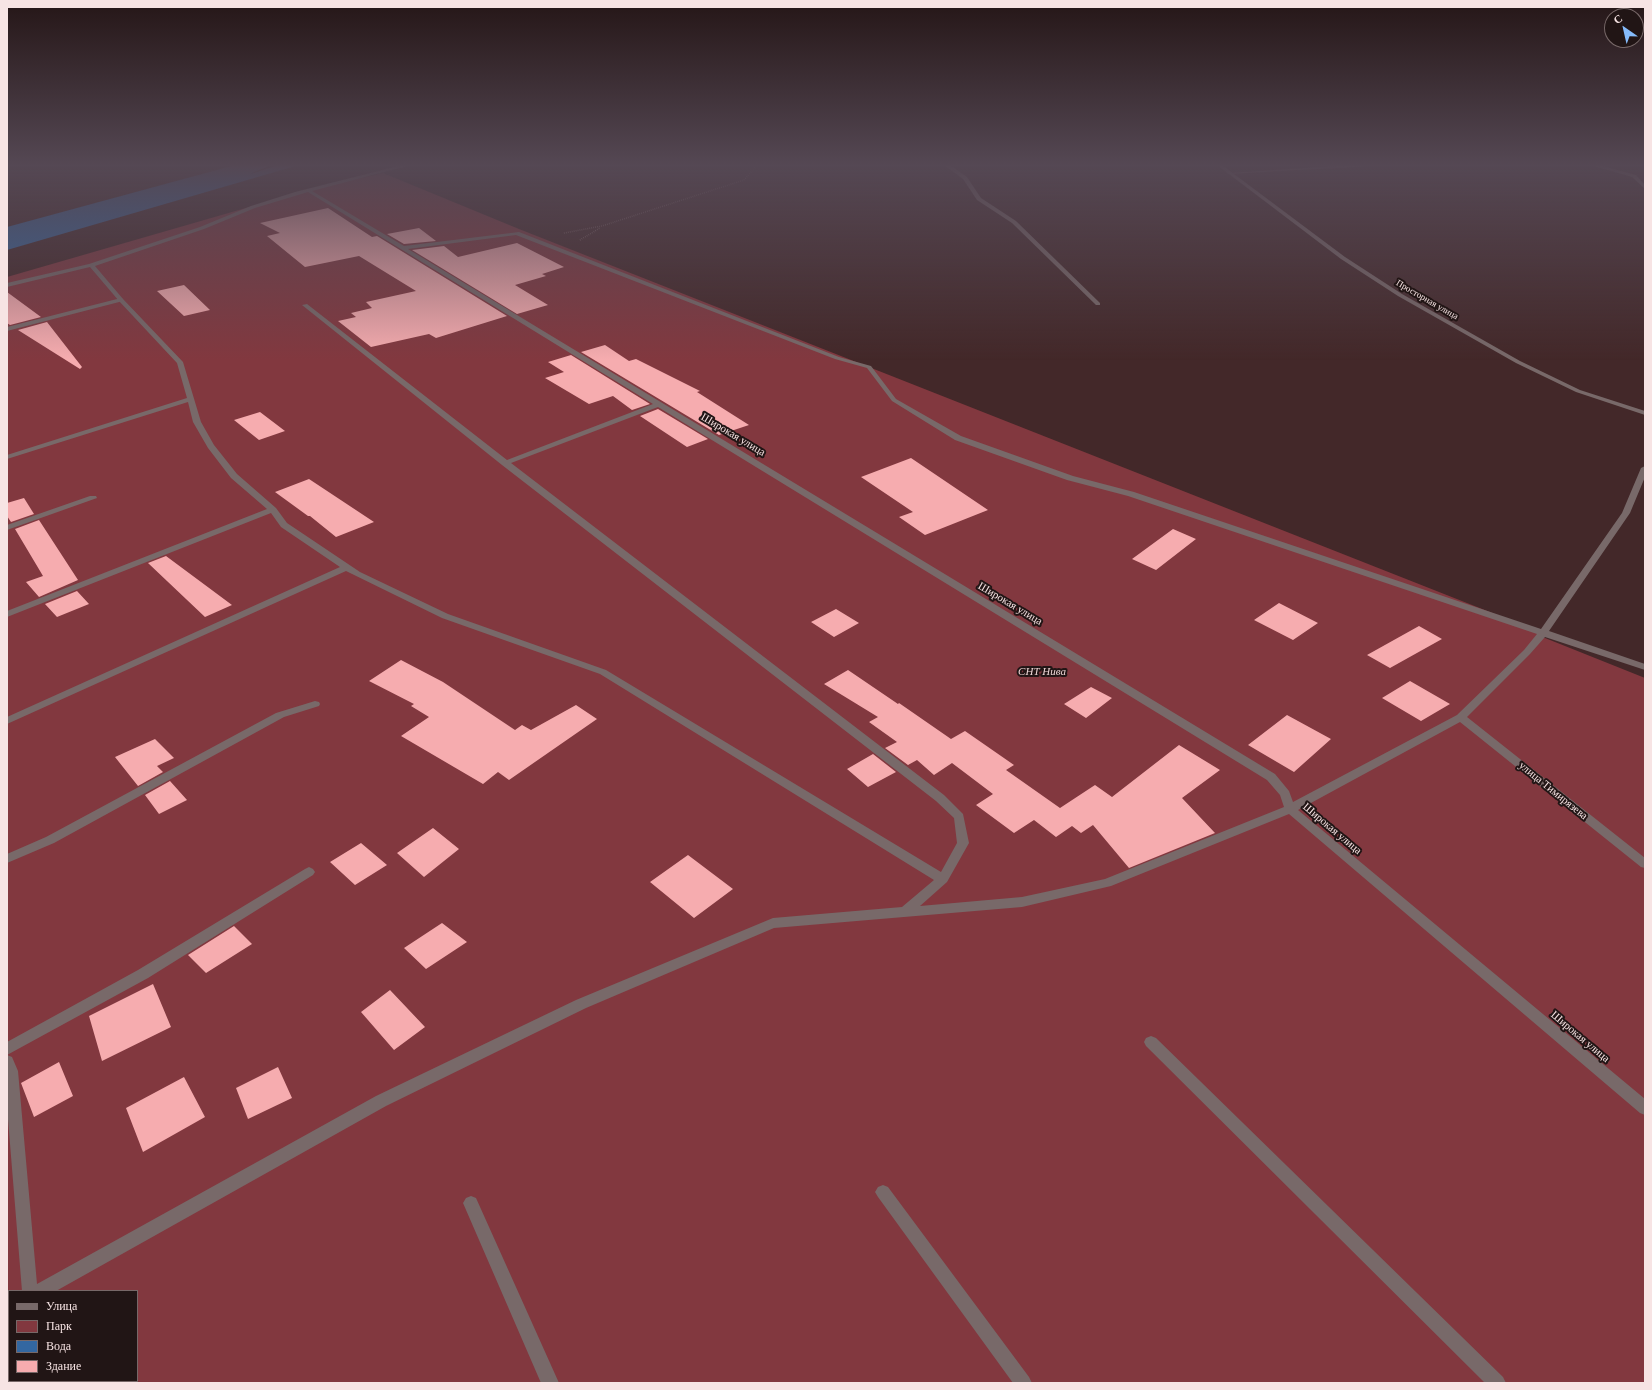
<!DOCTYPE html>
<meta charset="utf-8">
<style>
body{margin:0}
#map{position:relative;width:1652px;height:1390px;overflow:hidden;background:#432829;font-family:Georgia,serif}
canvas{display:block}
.frame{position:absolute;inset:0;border:8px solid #f7e4e4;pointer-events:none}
.legend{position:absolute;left:8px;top:1290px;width:130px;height:92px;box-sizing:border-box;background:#211515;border:1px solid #776868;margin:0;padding:5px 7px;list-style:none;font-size:12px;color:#f7e4e4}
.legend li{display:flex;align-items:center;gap:8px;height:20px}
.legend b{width:20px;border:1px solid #776868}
.north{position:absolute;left:1604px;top:8px;width:40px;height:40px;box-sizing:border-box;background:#211515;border:1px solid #776868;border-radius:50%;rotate:326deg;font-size:11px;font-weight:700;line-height:16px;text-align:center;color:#f7e4e4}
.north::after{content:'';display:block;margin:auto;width:14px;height:18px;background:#85bbfb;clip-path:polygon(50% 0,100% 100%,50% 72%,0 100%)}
</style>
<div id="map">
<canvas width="1652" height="1390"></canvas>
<div class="frame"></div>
<ul class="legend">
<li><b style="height:5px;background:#786969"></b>Улица</li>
<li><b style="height:11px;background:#82383f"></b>Парк</li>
<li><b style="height:11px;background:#3367a1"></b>Вода</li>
<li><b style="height:11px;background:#f6acaf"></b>Здание</li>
</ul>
<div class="north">С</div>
</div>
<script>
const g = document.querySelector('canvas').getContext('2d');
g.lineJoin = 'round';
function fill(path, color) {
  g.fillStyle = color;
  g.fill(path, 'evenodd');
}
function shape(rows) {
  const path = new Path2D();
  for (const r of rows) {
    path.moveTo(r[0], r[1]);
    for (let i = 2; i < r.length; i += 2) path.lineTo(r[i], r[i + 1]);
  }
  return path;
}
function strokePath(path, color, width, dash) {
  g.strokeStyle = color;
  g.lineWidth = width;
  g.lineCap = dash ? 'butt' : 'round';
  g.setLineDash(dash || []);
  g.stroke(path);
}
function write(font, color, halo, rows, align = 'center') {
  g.font = font + ' Georgia,serif';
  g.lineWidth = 4;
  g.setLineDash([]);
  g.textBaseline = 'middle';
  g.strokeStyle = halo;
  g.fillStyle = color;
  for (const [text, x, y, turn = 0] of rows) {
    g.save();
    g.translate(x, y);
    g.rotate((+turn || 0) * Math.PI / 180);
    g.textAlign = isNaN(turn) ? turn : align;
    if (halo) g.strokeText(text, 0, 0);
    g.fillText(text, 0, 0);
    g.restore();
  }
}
const green = shape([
 [383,173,519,229,1543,633,1540,636,1645,678,1645,1383,7,1383,7,277,308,190],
 [9,1291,137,1291,137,1381,9,1381]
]);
const water = shape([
 [235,165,271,165,250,174,279,165,299,165,7,250,7,227]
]);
const building = shape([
 [328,208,372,237,377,236,507,316,436,338,429,334,371,347,338,321,356,317,351,313,372,308,366,302,416,291,359,256,305,267,267,236,280,233,260,223],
 [419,228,436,241,404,244,387,234],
 [517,243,564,267,542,274,546,276,515,285,548,305,517,314,412,250,444,246,458,257],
 [184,285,210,310,184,316,157,291],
 [7,292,41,317,10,325,7,323],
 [47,322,82,367,80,369,18,330],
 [605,345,629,361,636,359,700,391,697,392,749,425,719,435,581,352],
 [571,355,650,404,632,410,613,396,589,404,545,378,564,372,548,362],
 [658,409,708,439,687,447,640,416],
 [260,412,285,431,259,440,234,420],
 [911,458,988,510,925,535,899,517,913,512,861,477],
 [309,479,374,522,336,537,310,516,308,516,275,492],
 [24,498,34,514,11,522,7,516,7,503],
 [39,520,78,580,39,597,26,582,43,576,15,529],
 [1173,529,1196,539,1156,570,1132,559],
 [166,556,232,605,205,617,148,563],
 [77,591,89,604,57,617,45,604],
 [1279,603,1318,623,1293,640,1254,620],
 [836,609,859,623,834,637,811,622],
 [1419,626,1442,639,1390,668,1367,655],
 [401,660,443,682,515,730,522,725,531,730,576,705,597,719,509,780,498,772,483,784,401,736,429,717,411,706,414,704,369,681],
 [848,670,898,704,899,703,951,739,965,731,1014,765,1006,770,1060,808,1095,785,1112,797,1179,745,1220,770,1182,798,1215,833,1129,868,1093,825,1081,833,1072,826,1056,837,1034,820,1014,833,976,805,993,794,952,763,934,775,917,760,908,765,885,748,897,742,869,722,878,717,824,684],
 [1410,681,1450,704,1421,721,1382,698],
 [1091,687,1112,698,1086,718,1064,704],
 [1287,715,1331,739,1294,772,1248,745],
 [155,739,174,758,157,766,163,772,138,786,115,757],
 [873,754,896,772,868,787,847,769],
 [170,781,187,800,159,814,145,795],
 [433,828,459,849,424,877,397,853],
 [361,843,387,865,355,885,330,862],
 [688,855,733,889,694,918,650,882],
 [442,923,467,942,426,969,404,948],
 [234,926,252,944,206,973,188,955],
 [153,984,171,1027,102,1061,89,1016],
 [390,990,425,1027,394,1050,361,1012],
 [59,1062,73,1096,34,1117,21,1083],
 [278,1067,292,1098,248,1119,236,1088],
 [184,1077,205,1117,143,1152,126,1108]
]);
const path = shape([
 [564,233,602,226,744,180,757,165],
 [580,240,600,228]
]);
const service = shape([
 [1352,165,1389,165,1229,174,1227,173,1352,165],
 [121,298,123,299,123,301,7,331,7,327,121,298]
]);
const minor = shape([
 [402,165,411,165,312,191,404,246,519,232,839,357,871,366,896,399,961,436,1073,476,1134,492,1541,629,1622,513,1641,468,1645,466,1645,477,1630,513,1549,631,1645,664,1645,670,1545,637,1530,654,1467,717,1645,858,1645,868,1641,867,1460,722,1298,810,1645,1099,1645,1115,1640,1113,1289,814,1111,886,1022,907,774,928,586,1008,386,1106,56,1291,22,1291,7,1107,7,1042,138,970,305,869,309,867,313,869,315,872,313,875,148,978,7,1055,12,1057,18,1071,37,1284,376,1096,576,1000,773,918,902,907,934,880,600,674,442,618,346,571,7,724,7,717,340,567,281,527,271,513,7,617,7,611,267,509,231,478,208,448,193,422,188,402,7,459,7,455,187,398,177,363,119,301,90,267,7,287,7,283,89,264,200,227,251,206,295,192,402,165],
 [308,192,653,404,507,460,307,304,302,305,502,465,936,801,954,818,957,843,941,872,606,670,448,614,360,572,287,523,276,508,237,474,214,445,201,422,183,362,123,299,95,266,204,229,255,208,308,192],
 [516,235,835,359,867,368,892,401,955,440,1067,480,1128,496,1537,634,1524,650,1457,715,1293,802,1289,791,1275,774,408,249,516,235],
 [658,407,1267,780,1280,795,1284,807,1105,879,1022,897,920,906,947,882,969,843,963,814,944,795,511,463,658,407],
 [944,165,950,165,967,177,981,198,1016,221,1100,303,1100,305,1096,305,1012,223,977,200,963,179,944,165],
 [1217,165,1222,165,1345,257,1402,294,1520,361,1580,390,1645,411,1645,415,1576,392,1516,363,1398,296,1341,259,1217,165],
 [1590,165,1599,165,1636,175,1645,185,1645,189,1632,177,1590,165],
 [90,496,96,496,97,498,7,530,7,525,90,496],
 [315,701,319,702,320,704,319,706,284,717,54,843,7,863,7,854,46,837,276,713,315,701],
 [1151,1036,1156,1038,1503,1377,1506,1383,1485,1383,1146,1046,1144,1042,1146,1038,1151,1036],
 [883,1185,888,1187,1029,1377,1032,1383,1013,1383,878,1197,875,1192,878,1187,883,1185],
 [471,1196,476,1198,559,1383,541,1383,463,1203,466,1198,471,1196],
 [9,1300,9,1316,7,1317,7,1301,9,1300]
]);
const farStreetnames = [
 ["Просторная улица",1427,300,30]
];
const streetNames = [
 ["Широкая улица",733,435,31],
 ["Широкая улица",1010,604,31],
 ["улица Тимирязева",1553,791,39],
 ["Широкая улица",1332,829,40],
 ["Широкая улица",1580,1037,40]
];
const parkNames = [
 ["СНТ Нива",1042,672]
];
fill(green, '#82383f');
fill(water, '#3367a1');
fill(building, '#f6acaf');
strokePath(path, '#947c7d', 1.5, [0.5, 1.5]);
fill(service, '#786969');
fill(minor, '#786969');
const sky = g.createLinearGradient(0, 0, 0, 360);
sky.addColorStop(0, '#251617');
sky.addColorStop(0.46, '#554854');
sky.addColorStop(1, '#55485400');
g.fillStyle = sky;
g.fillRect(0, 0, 1652, 360);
write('9px', '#f7e4e4', '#211515', farStreetnames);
write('11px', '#f7e4e4', '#211515', streetNames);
write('italic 11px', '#efd7d7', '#211515', parkNames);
</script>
